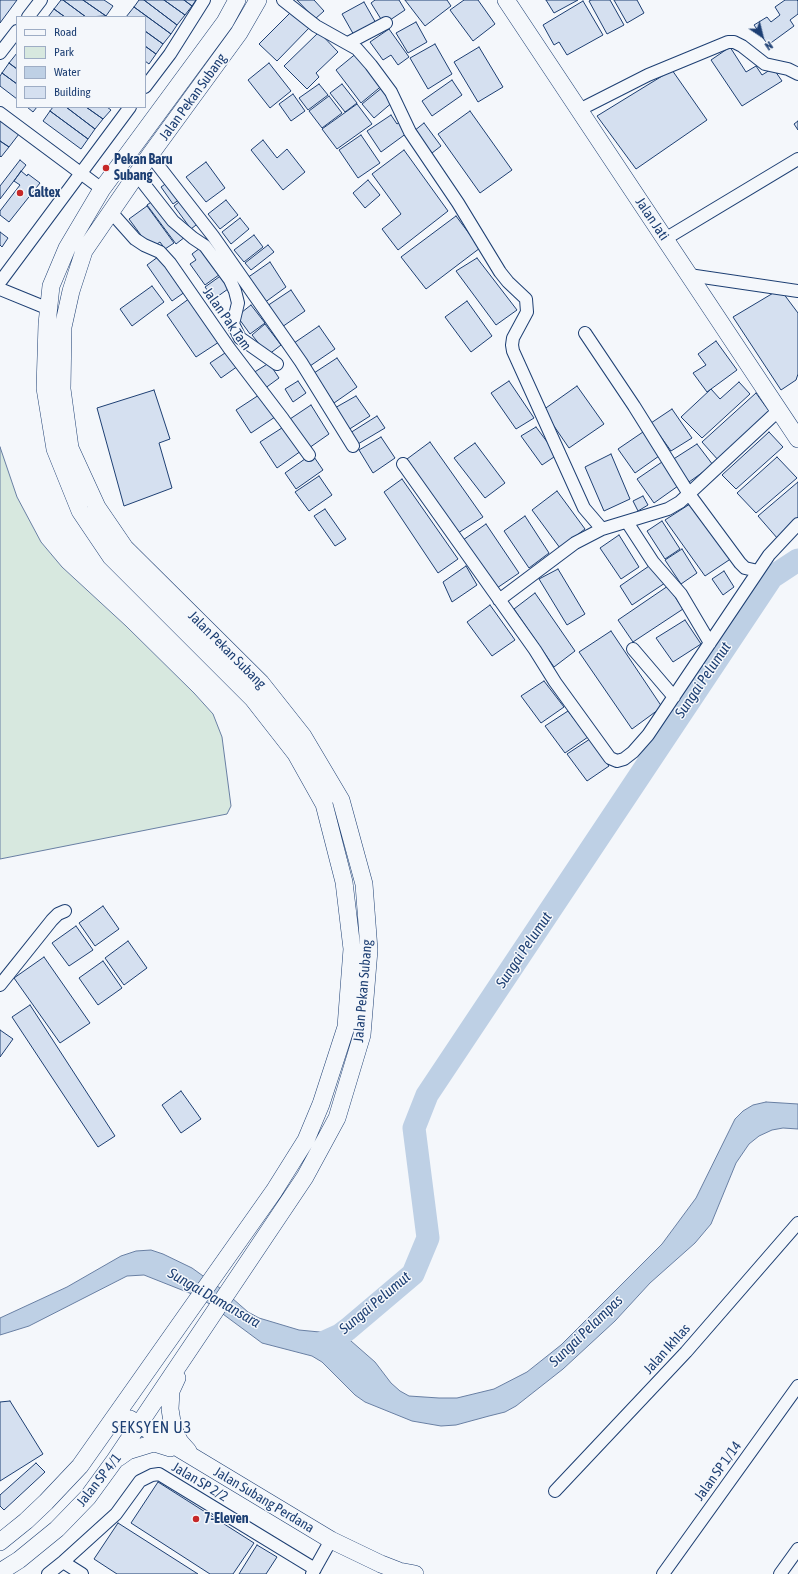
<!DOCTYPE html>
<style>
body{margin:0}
#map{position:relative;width:798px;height:1574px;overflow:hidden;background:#f4f7fb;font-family:"Asap Condensed",sans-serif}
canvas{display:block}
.legend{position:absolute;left:16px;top:16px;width:130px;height:92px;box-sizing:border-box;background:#f4f7fb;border:1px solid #9eadc5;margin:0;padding:5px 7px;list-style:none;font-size:12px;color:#1d3f73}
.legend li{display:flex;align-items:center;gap:8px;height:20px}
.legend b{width:20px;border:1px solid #9eadc5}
.north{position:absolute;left:742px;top:16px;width:40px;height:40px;-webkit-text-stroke:3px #f4f7fb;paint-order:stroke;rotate:145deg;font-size:11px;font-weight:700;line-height:16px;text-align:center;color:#1d3f73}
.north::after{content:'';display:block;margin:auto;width:14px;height:18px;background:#1d3f73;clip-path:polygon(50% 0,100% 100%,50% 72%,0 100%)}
</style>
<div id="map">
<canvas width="798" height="1574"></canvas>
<ul class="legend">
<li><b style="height:5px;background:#f4f7fb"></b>Road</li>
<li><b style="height:11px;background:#d7e8df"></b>Park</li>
<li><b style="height:11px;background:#bed0e5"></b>Water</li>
<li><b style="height:11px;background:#d5e0f0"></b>Building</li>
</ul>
<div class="north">N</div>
</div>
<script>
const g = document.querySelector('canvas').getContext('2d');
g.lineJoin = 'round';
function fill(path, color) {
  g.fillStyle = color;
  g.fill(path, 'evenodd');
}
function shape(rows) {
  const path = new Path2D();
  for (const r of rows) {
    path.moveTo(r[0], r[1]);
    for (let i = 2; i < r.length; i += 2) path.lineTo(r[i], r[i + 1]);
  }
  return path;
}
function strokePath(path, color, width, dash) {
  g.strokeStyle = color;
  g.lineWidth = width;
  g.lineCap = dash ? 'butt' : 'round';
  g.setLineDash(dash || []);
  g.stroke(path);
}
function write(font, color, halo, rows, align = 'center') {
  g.font = font + ' "Asap Condensed",sans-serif';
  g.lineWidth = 3;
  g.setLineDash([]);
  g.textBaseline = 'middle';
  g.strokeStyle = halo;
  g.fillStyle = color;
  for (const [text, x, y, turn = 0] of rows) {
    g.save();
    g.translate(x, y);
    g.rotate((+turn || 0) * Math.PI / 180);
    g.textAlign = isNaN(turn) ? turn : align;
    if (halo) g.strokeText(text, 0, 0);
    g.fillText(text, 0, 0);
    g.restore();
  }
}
const green = shape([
 [0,447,17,497,41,542,62,567,126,626,194,693,213,714,222,737,231,806,227,814,0,859,0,447]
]);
const water = shape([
 [766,1102,798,1104,798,1129,783,1128,772,1130,759,1136,749,1144,736,1163,711,1224,695,1243,650,1283,615,1321,563,1369,516,1406,505,1412,489,1416,456,1425,441,1426,412,1421,365,1402,355,1395,322,1362,312,1356,262,1343,208,1303,192,1294,144,1275,127,1276,29,1326,0,1335,0,1318,67,1287,121,1256,136,1251,151,1250,163,1254,192,1268,224,1291,248,1312,259,1318,299,1330,330,1333,340,1335,351,1341,375,1362,391,1383,400,1391,409,1396,439,1398,457,1398,494,1389,527,1372,561,1345,662,1244,696,1198,735,1119,743,1111,753,1105,766,1102]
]);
const river = shape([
 [318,1345,340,1335,348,1329,413,1274,428,1238,414,1128,427,1095,772,577,798,560]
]);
const building = shape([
 [0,0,17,0,0,23,0,0],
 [61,0,63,0,86,17,65,17,54,9,61,0],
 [63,0,83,0,106,16,86,17,63,0],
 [83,0,104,0,113,6,106,16,83,0],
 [139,0,144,0,177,25,171,34,134,7,139,0],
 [144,0,164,0,185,15,177,25,144,0],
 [164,0,184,0,192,6,185,15,164,0],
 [184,0,196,0,192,6,184,0],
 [297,0,314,0,324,11,315,19,297,0],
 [375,0,399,0,405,10,384,24,371,3,375,0],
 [405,0,447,0,451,6,425,26,405,0],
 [464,0,478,0,495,24,473,41,450,10,464,0],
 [546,0,578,0,554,13,546,0],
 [591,0,610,0,624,25,607,34,589,1,591,0],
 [614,0,637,0,644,13,627,23,614,0],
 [785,0,797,0,798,1,798,14,790,20,794,26,768,45,754,25,767,17,771,22,780,15,775,7,785,0],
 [583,1,603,35,567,55,559,42,554,45,543,25,583,1],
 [364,2,377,25,355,37,342,14,364,2],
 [134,7,171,34,163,44,145,31,145,17,126,17,134,7],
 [54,9,65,17,48,17,54,9],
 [293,10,310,27,277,61,259,44,293,10],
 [416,22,427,42,408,53,396,33,416,22],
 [389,29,409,57,398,65,391,55,383,60,370,42,389,29],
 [145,31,163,44,156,54,145,46,145,31],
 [319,32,338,52,316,73,319,77,307,89,284,66,319,32],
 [435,44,452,74,428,89,410,58,435,44],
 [145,46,156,54,149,64,145,61,145,46],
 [479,47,503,87,478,102,454,62,479,47],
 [730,47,746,72,756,66,762,75,773,68,782,81,742,106,711,60,730,47],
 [358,52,384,84,361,103,336,70,358,52],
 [17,53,17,69,9,63,17,53],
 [9,63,17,69,17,84,2,73,9,63],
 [269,63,291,91,270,108,248,80,269,63],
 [672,70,707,120,636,169,597,116,672,70],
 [2,73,17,84,17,99,0,86,0,76,2,73],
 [452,80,462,95,432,116,422,101,452,80],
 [319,84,328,95,308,110,299,98,319,84],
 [342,84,357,103,345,112,330,93,342,84],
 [383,87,394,101,374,118,362,104,383,87],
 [293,94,305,111,291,121,279,104,293,94],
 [329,96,342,113,322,128,309,111,329,96],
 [357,104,372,124,337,149,322,129,357,104],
 [27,107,37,107,33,112,27,107],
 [53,107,66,107,95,129,88,139,50,111,53,107],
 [66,107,86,107,103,119,95,129,66,107],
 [86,107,107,107,111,110,103,119,86,107],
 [50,111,88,139,81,149,43,121,50,111],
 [470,111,512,170,480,193,438,134,470,111],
 [391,115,397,124,400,122,407,133,381,152,367,131,391,115],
 [0,119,19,134,9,147,0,141,0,119],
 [798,121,798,130,794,124,798,121],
 [424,123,441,146,432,153,414,131,424,123],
 [361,135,380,163,358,178,339,150,361,135],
 [263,140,277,158,287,149,305,172,283,190,251,150,263,140],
 [0,141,9,147,1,157,0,156,0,141],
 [404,150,448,211,398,250,382,229,401,214,372,174,404,150],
 [20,160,26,165,0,199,0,186,20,160],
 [206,162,225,188,206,202,186,177,206,162],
 [21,171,27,176,28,174,40,183,9,222,0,215,0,211,20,185,14,181,21,171],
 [171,180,183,197,173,204,161,187,171,180],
 [368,180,380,195,365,208,353,193,368,180],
 [157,198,185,237,176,244,147,205,157,198],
 [184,198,201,221,191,229,174,206,184,198],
 [226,200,238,215,220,229,208,214,226,200],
 [147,206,174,243,165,249,160,242,154,246,149,246,129,219,147,206],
 [456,216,480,248,426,289,401,257,456,216],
 [240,218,249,229,231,244,222,232,240,218],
 [0,232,8,238,2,247,0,245,0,232],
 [254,235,263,247,244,262,234,250,254,235],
 [268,245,274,252,251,270,245,263,268,245],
 [200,248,223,272,205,285,190,264,196,260,192,254,200,248],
 [166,251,192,287,172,301,147,265,166,251],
 [477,258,517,310,496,325,456,271,477,258],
 [270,262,286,287,264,303,247,278,270,262],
 [226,272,235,284,214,299,205,287,226,272],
 [152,286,164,302,132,326,120,309,152,286],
 [780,289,798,313,798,374,796,380,781,390,733,317,780,289],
 [291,290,305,311,282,327,267,306,291,290],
 [190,298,219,342,196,357,167,315,190,298],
 [467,301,492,336,471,352,445,317,467,301],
 [251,305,265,323,250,334,237,316,251,305],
 [265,324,281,345,268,355,252,335,265,324],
 [319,326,335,349,310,366,294,343,319,326],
 [716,341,737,370,707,392,693,373,706,365,698,354,716,341],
 [228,351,238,366,221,378,210,363,228,351],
 [337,358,357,387,334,403,314,373,337,358],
 [269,363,279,378,264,389,253,373,269,363],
 [298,381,306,393,293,402,285,389,298,381],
 [509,381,534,418,516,429,491,393,509,381],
 [739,382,750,394,702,438,681,417,711,389,720,399,739,382],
 [577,386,604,424,569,448,543,410,577,386],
 [154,390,170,439,159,443,172,488,124,506,97,408,154,390],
 [756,393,771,414,719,461,702,442,756,393],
 [259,395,275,417,251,433,236,410,259,395],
 [356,396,370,416,348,430,333,409,356,396],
 [311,405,329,434,309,448,290,419,311,405],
 [672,409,692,438,671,451,651,423,672,409],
 [377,416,385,428,358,444,350,433,377,416],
 [285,426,301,451,277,468,260,442,285,426],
 [536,427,557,455,542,465,521,436,536,427],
 [643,432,659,456,635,473,618,449,643,432],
 [769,432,783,447,736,489,722,475,769,432],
 [381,437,395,458,373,473,359,450,381,437],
 [430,442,483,517,458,533,407,459,430,442],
 [475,443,505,483,485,498,454,458,475,443],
 [697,444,713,465,689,482,672,460,697,444],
 [312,454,323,470,296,489,285,473,312,454],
 [611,454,630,499,604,511,585,467,611,454],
 [777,457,797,478,756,513,737,493,777,457],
 [662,462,678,486,654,503,637,479,662,462],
 [319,476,332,495,309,511,295,492,319,476],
 [402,479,458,559,438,573,384,492,402,479],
 [798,482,798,521,778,539,758,516,798,482],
 [557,491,585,529,560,548,532,510,557,491],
 [643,496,648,505,638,511,633,501,643,496],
 [693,502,732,558,705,576,665,520,693,502],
 [325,509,346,539,335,546,314,516,325,509],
 [525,516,549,553,529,568,504,531,525,516],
 [662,521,680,549,665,559,647,531,662,521],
 [486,524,519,573,497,588,463,540,486,524],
 [619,535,639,567,621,579,600,548,619,535],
 [682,549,697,573,681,584,665,560,682,549],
 [652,564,665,583,632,605,620,586,652,564],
 [466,566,477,585,452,602,443,582,466,566],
 [558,569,585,614,567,625,539,579,558,569],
 [724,571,734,587,723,595,712,579,724,571],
 [668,586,683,609,633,642,618,620,668,586],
 [535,593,575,651,554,667,514,609,535,593],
 [490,605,515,640,492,656,467,622,490,605],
 [685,620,701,644,673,662,656,638,685,620],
 [611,631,662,707,632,729,579,652,611,631],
 [544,681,564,707,541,723,521,696,544,681],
 [568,711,588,737,565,753,545,726,568,711],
 [590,739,609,766,587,781,567,754,590,739],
 [103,906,119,929,95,946,79,923,103,906],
 [76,926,93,950,69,966,52,943,76,926],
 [128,941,147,968,124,985,105,958,128,941],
 [44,957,90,1023,60,1043,14,978,44,957],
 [103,961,122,988,98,1005,79,978,103,961],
 [30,1005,115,1136,98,1147,12,1017,30,1005],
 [0,1030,13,1039,0,1057,0,1030],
 [181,1091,201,1119,181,1133,162,1105,181,1091],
 [10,1401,43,1454,0,1481,0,1402,10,1401],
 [36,1463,45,1472,4,1510,0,1506,0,1495,36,1463],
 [158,1482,254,1543,233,1574,210,1574,131,1523,158,1482],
 [118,1523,198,1574,117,1574,94,1559,118,1523],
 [257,1545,277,1557,266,1574,239,1574,257,1545]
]);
const street = shape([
 [283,0,316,26,357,49,371,65,391,92,410,132,458,203,500,272,508,282,526,299,527,312,513,338,512,345,513,351,584,508,602,529],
 [28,17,41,0],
 [348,43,386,23],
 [0,53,17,31],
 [145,87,170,54,204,0],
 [579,110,648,75,728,42,734,42,742,46,765,64,788,69,798,74],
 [0,113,102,189],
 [150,155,213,236,301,362,353,446],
 [137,175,173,221,193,238,205,246,230,280,235,291,238,303,233,324,240,338,277,364],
 [111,212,135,239,144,245,160,252,170,263,229,348,283,419,309,455],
 [665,239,798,159],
 [689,275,798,291],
 [0,282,130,107],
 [0,289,49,309],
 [585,333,634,406,689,494,740,563,745,568,758,571],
 [403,464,535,650,555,682,610,758,617,761,624,759,633,752,648,735,769,555,798,524],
 [627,522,653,562,681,594,710,643],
 [499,600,575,543,602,529,668,509,680,502,779,410],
 [633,649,674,697],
 [0,985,52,920,58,914,65,911],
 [555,1491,686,1352,798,1223],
 [63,1562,82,1574],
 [48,1574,63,1562,116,1514,140,1481,152,1475,159,1474,315,1569],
 [312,1574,331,1540],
 [663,1574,798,1386],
 [780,1574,798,1549]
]);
const secondary = shape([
 [506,0,798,439],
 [177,1378,171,1391,170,1409,173,1428,180,1442,188,1451],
 [130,1419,331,1540,381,1564,399,1571,415,1574],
 [118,1458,128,1451,154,1443,170,1448],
 [0,1542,26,1521,46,1502,80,1466,274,1191,306,1140,321,1104,346,1027,352,949,344,882,324,804,296,754,253,699,111,557,80,511,55,449,45,388,47,324,51,286,67,248,102,189,225,22,237,0],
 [0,1572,19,1560,57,1529,88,1497,115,1460,203,1329,305,1177,337,1118,362,1035,369,950,364,884,341,800,303,736,261,683,125,548,97,507,70,448,62,389,63,327,71,291,84,251,150,155,239,33,258,0]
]);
const markers = [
 [106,168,4,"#c62828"],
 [20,193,4,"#c62828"],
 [196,1519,4,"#c62828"]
];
const streetNames = [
 ["Jalan Pekan Subang",193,97,-54],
 ["Jalan Jati",652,219,56],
 ["Jalan Pak Tam",227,319,55],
 ["Jalan Pekan Subang",227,650,45],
 ["Jalan Pekan Subang",363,991,-85],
 ["Jalan Ikhlas",667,1349,-48],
 ["Jalan SP 1/14",718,1471,-54],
 ["Jalan SP 4/1",99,1480,-52],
 ["Jalan SP 2/2",200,1482,31],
 ["Jalan Subang Perdana",264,1500,31]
];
const poiNames = [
 ["Pekan Baru",114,160],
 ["Subang",114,176],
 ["Caltex",28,193],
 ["7-Eleven",204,1519]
];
const waterNames = [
 ["Sungai Pelumut",703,680,-56],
 ["Sungai Pelumut",524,950,-56],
 ["Sungai Damansara",214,1298,30],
 ["Sungai Pelumut",375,1303,-40],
 ["Sungai Pelampas",586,1331,-44]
];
const quarterNames = [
 ["SEKSYEN U3",152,1428]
];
fill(green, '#d7e8df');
strokePath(green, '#687fa3', 1);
fill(water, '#bed0e5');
strokePath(water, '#687fa3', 1);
strokePath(river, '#bed0e5', 23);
fill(building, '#d5e0f0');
strokePath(building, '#1d3f73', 1);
strokePath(street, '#1d3f73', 14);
strokePath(secondary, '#1d3f73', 18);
strokePath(street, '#f4f7fb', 12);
strokePath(secondary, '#f4f7fb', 17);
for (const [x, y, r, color] of markers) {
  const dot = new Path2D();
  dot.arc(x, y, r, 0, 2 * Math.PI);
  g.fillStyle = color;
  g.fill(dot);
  strokePath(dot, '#f4f7fb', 1.5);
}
write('14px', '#1d3f73', '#f4f7fb', streetNames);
write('bold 14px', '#1d3f73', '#f4f7fb', poiNames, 'left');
write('italic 15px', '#1d3f73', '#f4f7fb', waterNames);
g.letterSpacing = '1px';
write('16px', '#1d3f73', '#f4f7fb', quarterNames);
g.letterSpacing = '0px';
</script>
